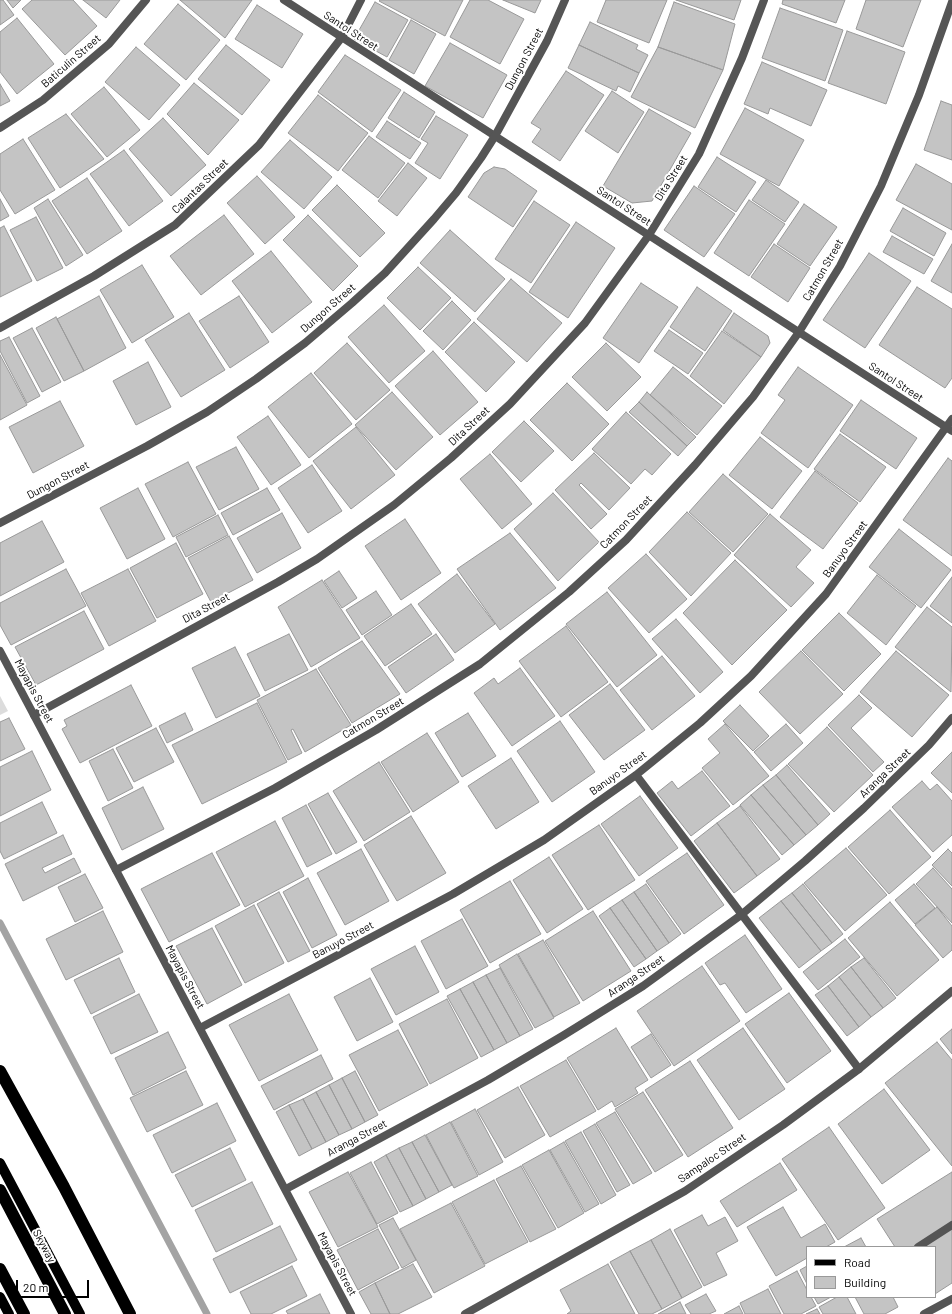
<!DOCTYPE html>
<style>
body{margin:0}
#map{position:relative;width:952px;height:1314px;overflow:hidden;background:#fff;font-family:Barlow,sans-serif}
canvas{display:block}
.legend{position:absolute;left:806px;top:1246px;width:130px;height:52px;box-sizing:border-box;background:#fff;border:1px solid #999;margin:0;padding:5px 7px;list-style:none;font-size:12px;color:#000}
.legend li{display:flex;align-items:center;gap:8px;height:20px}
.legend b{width:20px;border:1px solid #999}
.scale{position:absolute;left:16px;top:1280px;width:73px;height:18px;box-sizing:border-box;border:2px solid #000;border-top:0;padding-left:5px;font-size:12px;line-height:14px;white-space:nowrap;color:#000;-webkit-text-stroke:3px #fff;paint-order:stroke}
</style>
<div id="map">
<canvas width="952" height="1314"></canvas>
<ul class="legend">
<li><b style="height:5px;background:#000"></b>Road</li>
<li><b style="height:11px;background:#c4c4c4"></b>Building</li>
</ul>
<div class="scale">20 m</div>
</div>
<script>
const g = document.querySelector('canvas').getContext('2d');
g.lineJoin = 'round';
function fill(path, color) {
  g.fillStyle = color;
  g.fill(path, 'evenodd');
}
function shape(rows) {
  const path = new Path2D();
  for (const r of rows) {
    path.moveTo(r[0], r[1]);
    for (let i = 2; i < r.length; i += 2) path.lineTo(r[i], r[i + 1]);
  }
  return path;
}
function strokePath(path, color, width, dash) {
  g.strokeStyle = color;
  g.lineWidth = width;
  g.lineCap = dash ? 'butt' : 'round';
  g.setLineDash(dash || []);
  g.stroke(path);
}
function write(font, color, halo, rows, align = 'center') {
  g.font = font + ' Barlow,sans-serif';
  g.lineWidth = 4;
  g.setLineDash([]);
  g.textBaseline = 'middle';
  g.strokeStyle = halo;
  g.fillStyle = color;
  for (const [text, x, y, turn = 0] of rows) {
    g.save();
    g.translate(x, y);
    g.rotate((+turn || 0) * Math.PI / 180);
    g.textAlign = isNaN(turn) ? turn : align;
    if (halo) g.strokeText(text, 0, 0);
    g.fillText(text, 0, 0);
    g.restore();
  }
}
const green = shape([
 [0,696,8,711,0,715]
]);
const stream = shape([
 [0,923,207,1314]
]);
const building = shape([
 [0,0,3,0,14,15,0,25,0,0],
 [7,0,21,0,13,8,7,0],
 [32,0,73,0,97,26,65,55,22,9,32,0],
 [83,0,120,0,106,18,83,0],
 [180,0,252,0,225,38,180,0],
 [380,0,463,0,445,36,379,1,380,0],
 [470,0,488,0,524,19,500,64,450,37,470,0],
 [503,0,541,0,535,13,503,0],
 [606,0,667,0,649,43,597,22,606,0],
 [676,0,741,0,734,20,676,0],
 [783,0,845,0,836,23,782,4,783,0],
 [866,0,921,0,903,47,856,29,866,0],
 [375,2,408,20,387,57,354,39,375,2],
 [674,2,735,24,723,70,658,47,674,2],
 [178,4,220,40,186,80,144,44,178,4],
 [257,5,303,34,282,68,235,39,257,5],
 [780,8,843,30,825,81,762,58,780,8],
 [17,18,54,64,17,94,0,72,0,32,17,18],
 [411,20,436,34,414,74,389,60,411,20],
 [590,22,638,45,636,49,648,55,639,73,579,45,590,22],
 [847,31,905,52,886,104,828,83,847,31],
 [450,43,507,75,483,118,425,86,450,43],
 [226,45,270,80,242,115,198,79,226,45],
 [579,45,639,73,630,92,618,86,616,91,568,68,579,45],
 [136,47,180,85,149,120,105,82,136,47],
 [658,47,723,70,695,128,631,97,658,47],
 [345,55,401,90,372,132,318,92,345,55],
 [762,62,827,90,811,126,770,108,768,114,744,104,762,62],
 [566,71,604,95,560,161,532,142,541,129,531,123,566,71],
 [194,83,239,120,208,155,167,114,194,83],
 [0,84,10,101,0,106,0,84],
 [104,87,140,130,107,157,71,114,104,87],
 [612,91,644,112,618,153,585,131,612,91],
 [404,92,435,112,419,138,388,118,404,92],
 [318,95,368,133,338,171,288,133,318,95],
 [941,101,952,105,952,160,924,150,941,101],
 [745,108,804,140,779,186,720,154,745,108],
 [649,109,691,133,652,201,632,203,603,186,649,109],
 [66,114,104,159,60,188,28,138,66,114],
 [436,116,468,135,440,179,415,163,428,143,421,139,436,116],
 [163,118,206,165,171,196,129,149,163,118],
 [387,121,421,143,410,159,376,137,387,121],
 [369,136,405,163,378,198,342,170,369,136],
 [23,139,55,190,15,214,0,190,0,154,23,139],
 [290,140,332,177,304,209,261,172,290,140],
 [124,150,163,201,129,226,90,174,124,150],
 [717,157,756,182,736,212,698,187,717,157],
 [408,163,427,178,397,216,378,201,408,163],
 [916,164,952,184,952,230,896,200,916,164],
 [494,167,505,169,537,191,513,227,468,197,484,173,494,167],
 [257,176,295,217,265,244,227,203,257,176],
 [87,178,122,231,87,254,52,201,87,178],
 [766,180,799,202,785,222,752,200,766,180],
 [337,185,385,233,360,257,312,210,337,185],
 [694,186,735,214,704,257,664,230,694,186],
 [0,199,9,216,0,221,0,199],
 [48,199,83,255,66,266,34,208,48,199],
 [749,200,785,224,749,276,714,253,749,200],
 [534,201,570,225,531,283,495,259,534,201],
 [804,204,837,227,810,266,777,244,804,204],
 [903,208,946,233,934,256,890,231,903,208],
 [224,215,254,254,201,295,170,256,224,215],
 [308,215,358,266,333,291,283,240,308,215],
 [36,217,63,268,37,281,10,230,36,217],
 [576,222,615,248,568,318,529,292,576,222],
 [4,226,32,281,0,297,0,228,4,226],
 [450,230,505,279,475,312,420,263,450,230],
 [892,236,933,259,924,274,883,252,892,236],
 [774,244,810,268,788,302,751,277,774,244],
 [952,244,952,293,931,281,952,244],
 [271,251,312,302,272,333,232,281,271,251],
 [869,253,911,281,865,348,823,320,869,253],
 [142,265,174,317,132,343,100,290,142,265],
 [418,267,451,298,420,330,387,298,418,267],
 [511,279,562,323,527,362,477,319,511,279],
 [641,283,678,307,639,363,603,338,641,283],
 [697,287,732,311,705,351,670,327,697,287],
 [917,287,952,309,952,378,945,388,879,345,917,287],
 [99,296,126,348,84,371,57,319,99,296],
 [239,296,269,342,230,368,199,321,239,296],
 [452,301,471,320,443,350,423,331,452,301],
 [384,305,425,351,389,383,348,337,384,305],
 [189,313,225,370,181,397,145,340,189,313],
 [734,313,768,336,770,343,761,357,723,330,734,313],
 [56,317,84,371,64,381,36,328,56,317],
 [474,322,515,362,486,392,445,352,474,322],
 [32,328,61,382,42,392,13,338,32,328],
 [669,330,703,353,688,374,654,351,669,330],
 [722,331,761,357,724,404,690,376,722,331],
 [9,337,40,396,27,403,0,351,0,341,9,337],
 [347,343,390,390,356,420,314,373,347,343],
 [606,343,641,377,607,411,572,377,606,343],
 [433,351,478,402,440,435,395,386,433,351],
 [0,355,27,405,0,420,0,355],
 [148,362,171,407,136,425,113,381,148,362],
 [673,367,722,406,697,435,650,395,673,367],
 [798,367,853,405,808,468,761,433,785,400,778,395,798,367],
 [311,373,352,424,309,458,268,407,311,373],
 [567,383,609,424,572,461,530,420,567,383],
 [392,392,433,437,396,470,355,425,392,392],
 [647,392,696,437,687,446,639,402,647,392],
 [861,400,917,438,896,469,840,431,861,400],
 [60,401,84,446,33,473,9,427,60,401],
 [639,402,687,446,678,456,629,412,639,402],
 [626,412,671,454,652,475,645,469,631,484,592,449,626,412],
 [268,416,301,465,271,485,237,437,268,416],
 [524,421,554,451,521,482,492,452,524,421],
 [356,427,395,475,351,509,313,461,356,427],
 [840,434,886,467,860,502,814,469,840,434],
 [760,437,802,471,772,509,729,475,760,437],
 [236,447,259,489,219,510,196,467,236,447],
 [594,453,630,488,609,510,581,483,579,485,607,514,591,529,555,490,594,453],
 [490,454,532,504,502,529,460,479,490,454],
 [948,458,952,461,952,556,903,520,948,458],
 [188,462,216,514,173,537,145,484,188,462],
 [312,465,342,511,308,533,278,488,312,465],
 [815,471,858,503,823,549,780,517,815,471],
 [723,474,768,514,733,552,689,512,723,474],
 [138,488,165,539,127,559,100,508,138,488],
 [267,488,280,510,233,535,221,513,267,488],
 [553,493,599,542,558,581,514,529,553,493],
 [687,512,731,553,691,596,649,552,687,512],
 [282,513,301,548,257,573,237,538,282,513],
 [770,514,811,550,796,567,814,583,791,607,734,555,770,514],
 [218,515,228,535,186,557,176,537,218,515],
 [405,519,441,573,401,600,365,546,405,519],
 [42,521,64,562,0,596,0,543,42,521],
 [899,529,951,570,921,608,869,567,899,529],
 [510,533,556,588,500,630,457,569,510,533],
 [229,536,253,580,211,602,188,558,229,536],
 [176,543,203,594,157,618,130,568,176,543],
 [646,554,687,599,649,633,608,588,646,554],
 [735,560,787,610,732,665,683,613,735,560],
 [66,569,86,606,11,645,0,625,0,603,66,569],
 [128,569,156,621,109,646,81,593,128,569],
 [339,571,357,598,342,608,324,581,339,571],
 [457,574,495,624,455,653,418,604,457,574],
 [877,575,916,606,886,645,847,613,877,575],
 [952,577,952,623,930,606,952,577],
 [322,580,360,638,311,667,278,607,322,580],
 [376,591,392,615,362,635,346,610,376,591],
 [607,592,657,655,617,687,566,624,607,592],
 [411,604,432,634,385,666,364,636,411,604],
 [927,607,952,627,951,692,895,647,927,607],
 [84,611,104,649,36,685,15,647,84,611],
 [839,613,881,654,844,691,802,650,839,613],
 [676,619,723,672,700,693,652,639,676,619],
 [566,626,608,682,561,717,519,661,566,626],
 [289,634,308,670,265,691,247,654,289,634],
 [436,634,454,660,406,693,388,667,436,634],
 [362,641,400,694,352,723,318,668,362,641],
 [235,647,260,696,216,718,192,668,235,647],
 [801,651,843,694,800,734,759,692,801,651],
 [896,651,949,695,912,737,860,692,896,651],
 [662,656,695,696,652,730,620,690,662,656],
 [520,668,555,716,512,746,474,693,494,678,498,684,520,668],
 [316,669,351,725,305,752,293,729,291,730,302,753,288,760,257,700,316,669],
 [610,684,645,730,604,760,569,715,610,684],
 [131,685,152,726,80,763,62,729,67,726,64,720,131,685],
 [859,695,872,708,851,728,884,762,873,772,828,725,859,695],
 [257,703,287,762,202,804,172,745,257,703],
 [740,705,769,736,753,751,723,721,740,705],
 [185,713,193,730,167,743,159,726,185,713],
 [468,713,496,756,462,777,435,733,468,713],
 [9,718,25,749,0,761,0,722,9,718],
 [560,721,595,772,552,802,517,751,560,721],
 [725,724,769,776,733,805,702,768,720,753,708,739,725,724],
 [786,724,803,743,771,771,754,752,786,724],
 [827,727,873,775,834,812,788,764,827,727],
 [156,728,174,762,134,782,116,748,156,728],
 [427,733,459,782,413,812,381,762,427,733],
 [113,749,133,788,108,801,89,761,113,749],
 [32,751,51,790,0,816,0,767,32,751],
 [952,752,952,793,931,773,952,752],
 [511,758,539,802,496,829,468,786,511,758],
 [379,762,410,812,364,841,333,791,379,762],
 [787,765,830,814,818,825,776,775,787,765],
 [702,771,730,806,691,836,657,793,672,781,678,789,702,771],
 [776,775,818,825,806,835,763,785,776,775],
 [922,781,930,790,937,784,952,801,952,835,933,852,892,807,922,781],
 [763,785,806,835,794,845,751,795,763,785],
 [143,787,164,829,122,850,102,808,143,787],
 [328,793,357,842,336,854,308,804,328,793],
 [751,795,794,845,782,855,740,805,751,795],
 [640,796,678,848,639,876,601,824,640,796],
 [42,802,57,833,4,859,0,851,0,823,42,802],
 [306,805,332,854,307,867,282,818,306,805],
 [740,806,780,859,757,876,717,823,740,806],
 [890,810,931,857,889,894,848,847,890,810],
 [411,816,446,873,397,901,364,845,411,816],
 [275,821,304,876,245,907,216,852,275,821],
 [717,823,757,876,734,893,694,841,717,823],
 [599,825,635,880,588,910,552,855,599,825],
 [63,835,72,854,42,868,45,873,74,858,81,872,23,901,5,864,63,835],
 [846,848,887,895,845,931,804,883,846,848],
 [361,849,389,901,345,925,317,873,361,849],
 [948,849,952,853,952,886,932,865,948,849],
 [212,853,240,905,169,942,141,889,212,853],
 [687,853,724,905,684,934,646,881,687,853],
 [549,857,583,909,547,933,513,880,549,857],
 [933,868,952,889,952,923,916,884,933,868],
 [85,874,103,908,75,922,58,887,85,874],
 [308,878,337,935,312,948,283,892,308,878],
 [510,881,541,934,490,963,460,910,510,881],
 [646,884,681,934,669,943,634,892,646,884],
 [803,884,843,934,832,943,792,893,803,884],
 [914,884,935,908,915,924,895,900,914,884],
 [279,892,310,951,288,962,257,904,279,892],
 [634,892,669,943,657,951,622,900,634,892],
 [792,893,832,943,821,951,781,901,792,893],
 [622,900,657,951,646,959,610,908,622,900],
 [781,901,821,951,799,968,759,918,781,901],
 [890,902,939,960,897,996,848,938,890,902],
 [254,905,284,963,245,983,215,926,254,905],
 [937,907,952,926,952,950,943,958,915,925,937,907],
 [610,908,646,959,634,967,599,916,610,908],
 [103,911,123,952,66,980,46,939,103,911],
 [593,911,631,971,583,1001,545,941,593,911],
 [462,919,488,966,446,989,421,941,462,919],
 [212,928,242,985,207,1004,176,946,212,928],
 [745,935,782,989,746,1013,725,983,720,985,705,963,745,935],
 [845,939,860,957,818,990,803,972,845,939],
 [543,940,580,1003,554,1017,518,954,543,940],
 [415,946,439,992,396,1015,371,969,415,946],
 [517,954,554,1018,535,1028,499,965,517,954],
 [119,958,135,992,91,1014,74,980,119,958],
 [864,958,896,998,883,1008,851,967,864,958],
 [702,966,740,1021,674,1066,637,1011,702,966],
 [851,967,883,1008,871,1017,839,977,851,967],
 [500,968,533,1029,520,1036,486,975,500,968],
 [486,975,520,1036,507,1043,473,982,486,975],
 [839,977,871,1017,859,1027,828,986,839,977],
 [370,978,393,1022,357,1041,334,997,370,978],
 [473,982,507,1043,494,1050,460,989,473,982],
 [828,986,859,1027,847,1036,815,995,828,986],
 [460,989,494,1050,481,1057,447,996,460,989],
 [789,993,831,1051,787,1083,745,1024,789,993],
 [139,994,158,1032,111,1054,93,1017,139,994],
 [289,994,318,1050,259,1081,229,1025,289,994],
 [447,999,478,1058,430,1084,399,1024,447,999],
 [616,1028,648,1080,635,1088,638,1093,615,1107,612,1101,598,1110,567,1058,616,1028],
 [743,1028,785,1089,739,1120,697,1060,743,1028],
 [952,1029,952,1054,940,1039,952,1029],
 [398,1030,428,1085,379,1111,349,1055,398,1030],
 [168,1032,186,1068,133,1095,115,1058,168,1032],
 [651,1034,671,1065,651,1078,631,1047,651,1034],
 [937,1042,952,1060,952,1166,885,1083,937,1042],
 [321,1055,333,1079,274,1110,261,1086,321,1055],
 [566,1060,596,1111,550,1137,520,1086,566,1060],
 [690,1061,733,1128,688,1157,645,1090,690,1061],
 [186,1071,203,1105,147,1132,130,1098,186,1071],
 [355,1071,378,1115,365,1122,342,1078,355,1071],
 [342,1078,365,1122,352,1129,329,1085,342,1078],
 [329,1085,352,1129,339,1135,316,1092,329,1085],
 [518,1087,545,1135,505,1158,477,1110,518,1087],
 [884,1089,930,1150,882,1184,838,1124,884,1089],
 [316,1092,339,1135,326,1142,303,1099,316,1092],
 [643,1092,683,1155,655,1172,615,1109,643,1092],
 [303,1099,326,1142,312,1149,289,1105,303,1099],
 [217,1103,236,1141,172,1173,153,1135,217,1103],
 [289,1105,312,1149,299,1156,276,1112,289,1105],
 [475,1109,503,1162,479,1175,451,1122,475,1109],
 [615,1112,652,1173,633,1184,596,1123,615,1112],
 [450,1122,478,1176,454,1188,426,1135,450,1122],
 [595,1124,630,1185,617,1192,583,1131,595,1124],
 [829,1127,885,1208,838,1240,782,1159,829,1127],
 [581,1132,616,1195,601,1204,565,1141,581,1132],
 [425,1135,452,1185,439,1192,412,1142,425,1135],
 [412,1142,439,1192,426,1199,399,1148,412,1142],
 [564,1142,599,1204,585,1212,550,1150,564,1142],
 [230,1148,246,1180,192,1207,175,1175,230,1148],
 [399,1148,426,1199,413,1206,386,1155,399,1148],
 [549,1150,584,1213,558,1228,522,1165,549,1150],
 [386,1155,413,1206,400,1212,374,1162,386,1155],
 [371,1162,398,1213,377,1224,350,1173,371,1162],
 [780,1163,797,1190,737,1227,720,1201,780,1163],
 [521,1166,556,1229,530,1242,496,1179,521,1166],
 [348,1172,378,1227,338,1247,309,1192,348,1172],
 [952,1172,952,1283,935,1294,935,1247,895,1247,877,1219,952,1172],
 [494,1180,528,1242,485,1264,452,1202,494,1180],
 [252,1182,273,1224,216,1252,195,1210,252,1182],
 [451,1203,485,1266,434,1293,400,1229,451,1203],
 [783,1207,801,1238,825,1224,835,1242,826,1247,807,1247,807,1258,776,1276,747,1227,783,1207],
 [702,1215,708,1226,725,1217,738,1241,716,1253,727,1275,704,1286,674,1230,702,1215],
 [393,1218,416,1260,402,1268,379,1225,393,1218],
 [280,1226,297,1260,230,1293,213,1259,280,1226],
 [378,1229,399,1268,358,1290,337,1250,378,1229],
 [670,1229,702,1287,682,1298,651,1240,670,1229],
 [861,1238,866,1247,844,1247,861,1238],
 [651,1240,682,1298,662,1309,630,1251,651,1240],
 [630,1251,662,1309,652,1314,639,1314,610,1262,630,1251],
 [413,1264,432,1297,398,1314,390,1314,375,1283,413,1264],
 [608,1264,635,1314,567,1314,571,1311,560,1290,608,1264],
 [292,1266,307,1296,271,1314,251,1314,240,1292,292,1266],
 [807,1266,807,1284,800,1270,807,1266],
 [797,1271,807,1290,807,1297,811,1297,816,1306,801,1314,784,1314,769,1286,797,1271],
 [375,1283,390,1314,371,1314,359,1292,375,1283],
 [768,1289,781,1314,745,1314,740,1303,768,1289],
 [320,1294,330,1314,288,1314,286,1311,320,1294],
 [706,1294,716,1311,709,1314,691,1314,685,1305,706,1294],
 [814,1297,831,1297,818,1304,814,1297],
 [837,1297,847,1297,856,1314,823,1314,819,1307,837,1297],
 [855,1297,893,1297,898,1307,885,1314,864,1314,855,1297],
 [680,1302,686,1314,658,1314,680,1302],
 [739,1306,743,1314,724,1314,739,1306],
 [817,1309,820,1314,806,1314,817,1309]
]);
const service = shape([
 [284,0,495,136],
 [918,1247,952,1225]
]);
const minor = shape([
 [0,128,43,100,109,44,146,0],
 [495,136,952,431],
 [0,328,94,276,175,225,259,145,342,37,361,0],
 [0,523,147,446,207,412,256,379,305,343,352,303,385,273,434,219,456,193,481,158,495,136,547,41,565,0],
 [34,715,278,582,317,559,394,505,451,458,510,404,585,323,649,235,699,154,742,58,764,0],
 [636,775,859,1069],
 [116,870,275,788,376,730,480,664,569,592,626,540,695,465,753,397,799,332,840,266,881,186,919,95,952,2],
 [200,1028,453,894,544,840,636,775,700,723,751,676,826,594,952,419],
 [286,1189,488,1080,564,1035,643,986,741,915,805,861,864,808,929,745,952,718],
 [924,1314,952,1299]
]);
const tertiary = shape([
 [0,651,351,1314],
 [465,1314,685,1191,783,1125,859,1069,952,991]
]);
const primary = shape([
 [0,1163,80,1314],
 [0,1297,9,1314]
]);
const motorway = shape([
 [0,1071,64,1187,130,1314],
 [0,1190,65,1314],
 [0,1269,24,1314]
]);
const streetNames = [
 ["Santol Street",351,31,33],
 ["Dungon Street",524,59,-62],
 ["Baticulin Street",71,61,-41],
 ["Dita Street",671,178,-58],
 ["Calantas Street",200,186,-44],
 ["Santol Street",624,206,33],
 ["Catmon Street",823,270,-60],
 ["Dungon Street",328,308,-41],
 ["Santol Street",896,382,33],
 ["Dita Street",469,426,-43],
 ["Dungon Street",58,480,-28],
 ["Catmon Street",626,522,-46],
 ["Banuyo Street",845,549,-54],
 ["Dita Street",206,608,-28],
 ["Mayapis Street",34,691,62],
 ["Catmon Street",373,718,-31],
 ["Banuyo Street",618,773,-36],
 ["Aranga Street",885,773,-44],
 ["Banuyo Street",343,940,-28],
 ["Aranga Street",636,976,-34],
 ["Mayapis Street",185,977,62],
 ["Aranga Street",357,1138,-28],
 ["Sampaloc Street",712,1158,-34],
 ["Skyway",44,1246,62],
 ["Mayapis Street",337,1264,62]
];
fill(green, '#dcdcdc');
strokePath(stream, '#a3a3a3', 7);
fill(building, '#c4c4c4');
strokePath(building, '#999', 1);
strokePath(service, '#555', 8);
strokePath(minor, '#555', 8);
strokePath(tertiary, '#555', 8);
strokePath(primary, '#000', 10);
strokePath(motorway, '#000', 12);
write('11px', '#000', '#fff', streetNames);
</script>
